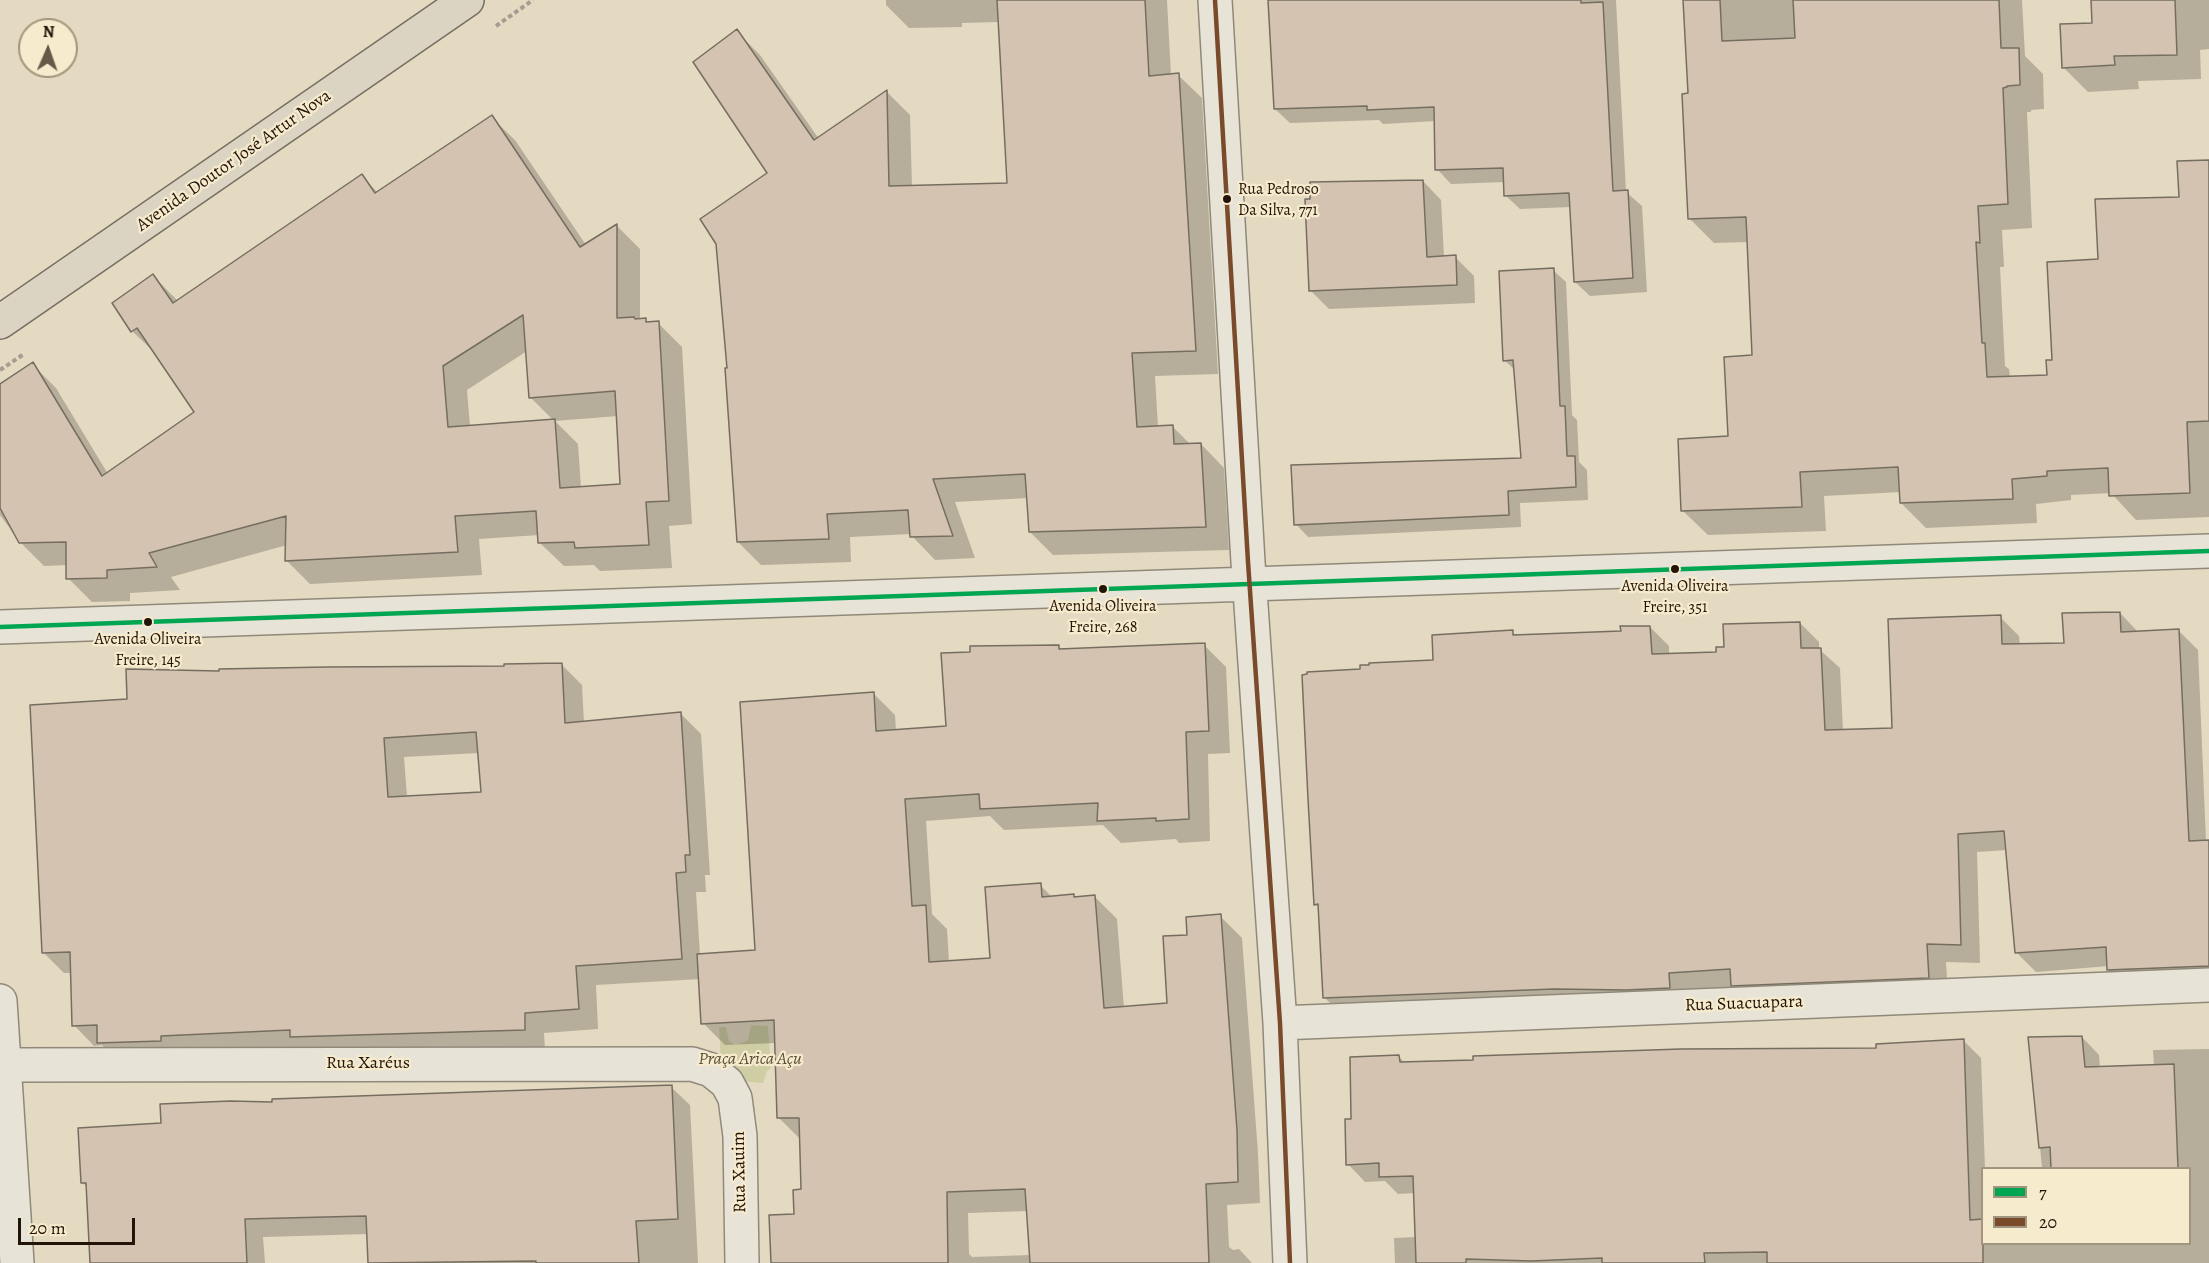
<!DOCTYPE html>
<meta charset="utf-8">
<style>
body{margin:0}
#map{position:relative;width:2209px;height:1263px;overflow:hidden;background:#e4dac1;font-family:Alegreya,serif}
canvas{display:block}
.legend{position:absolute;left:1981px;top:1167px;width:210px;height:78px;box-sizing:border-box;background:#f7ebcd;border:2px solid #a2957f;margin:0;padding:8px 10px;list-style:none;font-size:18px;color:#231409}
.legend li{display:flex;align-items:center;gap:12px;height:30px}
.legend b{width:30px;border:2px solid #a2957f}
.north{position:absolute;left:18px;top:18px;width:60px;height:60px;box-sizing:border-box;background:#f7ebcd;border:2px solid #a2957f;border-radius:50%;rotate:2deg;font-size:16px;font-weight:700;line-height:24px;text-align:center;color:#231409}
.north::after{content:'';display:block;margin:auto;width:21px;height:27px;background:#675949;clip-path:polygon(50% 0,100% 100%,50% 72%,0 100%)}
.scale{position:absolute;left:18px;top:1218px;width:117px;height:27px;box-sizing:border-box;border:3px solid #231409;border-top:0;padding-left:8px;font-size:18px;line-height:21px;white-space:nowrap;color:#231409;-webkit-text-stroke:4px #f7ebcd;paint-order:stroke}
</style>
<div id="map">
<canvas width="2209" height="1263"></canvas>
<ul class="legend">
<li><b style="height:8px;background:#00a651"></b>7</li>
<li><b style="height:8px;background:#7a4b2a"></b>20</li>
</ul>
<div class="north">N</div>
<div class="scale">20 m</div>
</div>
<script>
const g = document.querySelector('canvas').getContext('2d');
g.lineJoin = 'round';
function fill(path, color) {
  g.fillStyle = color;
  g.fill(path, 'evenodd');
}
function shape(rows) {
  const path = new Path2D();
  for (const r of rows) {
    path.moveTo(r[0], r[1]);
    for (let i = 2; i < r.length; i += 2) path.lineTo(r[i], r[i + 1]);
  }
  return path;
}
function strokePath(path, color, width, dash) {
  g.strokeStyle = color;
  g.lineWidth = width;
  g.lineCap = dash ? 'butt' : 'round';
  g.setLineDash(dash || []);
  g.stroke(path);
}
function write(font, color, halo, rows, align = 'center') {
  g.font = font + ' Alegreya,serif';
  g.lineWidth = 4.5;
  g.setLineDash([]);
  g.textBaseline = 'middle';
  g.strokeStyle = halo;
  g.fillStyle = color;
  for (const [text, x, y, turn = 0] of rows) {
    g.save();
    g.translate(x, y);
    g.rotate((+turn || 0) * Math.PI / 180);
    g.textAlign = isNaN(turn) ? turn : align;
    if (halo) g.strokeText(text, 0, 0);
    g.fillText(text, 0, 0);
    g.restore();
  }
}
const green = shape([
 [751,1025,768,1026,771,1068,767,1071,763,1083,729,1080,721,1064,719,1027,726,1027,729,1041,735,1045,748,1040]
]);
const shadow = shape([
 [886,0,1167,0,1171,76,1178,75,1202,98,1218,374,1155,376,1158,427,1172,426,1191,445,1201,444,1224,468,1229,550,1053,555,1030,532,1028,498,955,502,975,558,935,560,912,536,911,534,850,537,851,562,761,565,738,542,769,173,736,31,760,55,819,139,887,92,910,115,912,187,1008,184,1000,22,962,23,962,27,909,28,886,5],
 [1270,0,1616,0,1626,192,1642,206,1647,292,1590,296,1575,282,1572,207,1520,209,1505,195,1505,182,1451,184,1437,169,1436,121,1383,124,1379,120,1290,123,1275,109],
 [1684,0,2022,0,2025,56,2043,74,2044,109,2031,110,2031,112,2027,112,2032,228,2002,230,2004,267,2000,267,2005,366,2009,369,2010,378,2048,376,2100,260,2180,198,2209,161,2209,517,2136,520,2111,493,2071,495,2071,500,2036,504,2037,523,1926,528,1901,503,1901,492,1824,496,1826,531,1708,535,1683,511,1730,437,1754,357,1748,242,1714,243,1689,218,1689,95],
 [2092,0,2209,0,2209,49,2200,50,2201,79,2138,81,2139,89,2088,92,2063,67,2093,24],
 [491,117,515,140,586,245,617,226,640,249,640,320,645,320,649,324,658,323,682,347,692,524,669,526,672,568,600,571,594,565,564,566,540,543,539,535,479,539,482,575,310,584,286,560,287,545,171,577,180,590,130,593,130,601,92,602,68,578,68,565,44,566,20,542,0,515,0,386,32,364,56,388,108,474,196,413,156,354,132,331,153,276,178,301,362,176,378,193],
 [527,351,530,397,553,420,470,427,467,390],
 [618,416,622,485,581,488,578,444,555,421],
 [1423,181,1441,200,1444,257,1455,257,1474,276,1475,303,1329,309,1310,290],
 [1553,270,1566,282,1572,415,1577,420,1579,462,1587,470,1588,500,1520,503,1521,527,1308,537,1296,524,1523,459,1516,371,1504,360],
 [2120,613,2139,633,2179,631,2198,650,2206,841,2209,841,2209,986,2128,989,2109,970,2109,966,2036,972,2016,952,2007,850,1977,852,1980,963,1946,962,1948,996,1344,1017,1325,998,1320,909,1315,904,1361,670,1435,661,1512,632,1517,637,1622,633,1650,627,1669,646,1669,655,1718,654,1726,648,1800,623,1819,642,1819,649,1840,668,1843,731,1893,729,2000,617,2019,636,2020,646,2065,645],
 [1204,645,1226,667,1230,753,1208,754,1210,841,1179,843,1176,839,1121,843,1103,825,1004,830,990,816,926,821,932,914,947,929,949,962,991,959,1040,885,1052,897,1073,895,1076,898,1095,897,1117,919,1124,1008,1168,1004,1189,936,1220,916,1242,938,1258,1153,1260,1203,1227,1205,1229,1247,1233,1250,1239,1249,1252,1263,772,1263,795,1215,802,1191,801,1140,779,1118,776,1043,725,1045,703,1023,700,979,596,985,598,1029,544,1033,545,1050,119,1063,102,1045,94,1046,74,1025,72,973,64,973,44,953,129,701,221,673,505,667,561,664,582,685,584,723,681,714,701,734,710,875,705,875,706,892,696,892,700,955,757,951,873,693,895,715,896,731,948,728,1058,646,1062,650],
 [479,753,482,793,407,797,404,757],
 [1028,1211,1031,1255,972,1257,969,1254,968,1213],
 [2082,1037,2099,1055,2100,1068,2154,1066,2153,1050,2209,1049,2209,1263,1395,1263,1394,1238,1417,1237,1415,1193,1398,1194,1385,1181,1365,1182,1348,1164,1353,1121,1399,1057,1405,1063,1878,1049,1964,1041,1981,1058,1985,1168,1982,1168,1982,1244,2190,1244,2190,1168,2042,1168,2030,1039],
 [671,1087,690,1105,698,1263,370,1263,368,1234,263,1237,265,1263,91,1263,88,1188,82,1182,162,1125,274,1104]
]);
const building = shape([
 [997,0,1145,0,1149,76,1179,73,1196,351,1132,353,1137,427,1173,425,1174,444,1201,443,1206,527,1029,532,1025,474,933,479,953,536,910,537,908,510,827,514,829,539,737,542,725,368,727,368,716,244,700,219,767,173,693,62,737,29,814,140,887,90,889,186,1007,183,997,0],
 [1268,0,1581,0,1581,3,1603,2,1613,191,1628,190,1633,278,1574,282,1569,193,1504,196,1503,168,1435,170,1434,107,1367,110,1367,106,1274,109,1268,0],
 [1683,0,1720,0,1722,41,1795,38,1793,0,1999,0,2001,48,2019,48,2020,85,2007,86,2007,87,2003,88,2008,204,1978,206,1980,243,1976,242,1982,343,1985,343,1987,377,2047,375,2046,360,2052,360,2047,262,2098,259,2095,199,2179,197,2177,161,2209,160,2209,421,2187,422,2190,493,2109,496,2108,468,2047,471,2047,476,2012,479,2013,499,1900,503,1898,467,1800,472,1802,507,1681,511,1678,439,1728,436,1724,357,1752,355,1746,217,1688,219,1682,94,1688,93,1683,0],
 [2091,0,2175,0,2177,55,2114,56,2115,65,2062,68,2060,24,2092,23,2091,0],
 [492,115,580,247,617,224,617,318,634,317,635,319,646,318,646,322,659,321,669,501,646,502,649,545,575,548,574,542,538,543,536,511,455,516,458,552,285,561,286,516,149,553,157,567,107,570,107,578,66,579,66,542,19,543,0,508,0,384,33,362,102,476,194,412,137,328,131,332,112,303,153,274,173,303,362,174,375,193,492,115],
 [523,315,529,398,615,391,620,484,560,488,555,419,448,427,443,366,523,315],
 [1423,180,1427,257,1456,255,1457,285,1309,291,1305,199,1310,199,1310,182,1423,180],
 [1554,268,1560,406,1565,406,1567,456,1575,456,1576,487,1508,491,1509,515,1294,525,1291,465,1521,458,1513,360,1503,361,1499,271,1554,268],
 [2120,612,2121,632,2179,629,2189,841,2209,840,2209,966,2107,970,2106,947,2015,953,2004,831,1958,834,1961,945,1927,944,1929,978,1731,986,1730,969,1669,973,1670,988,1626,990,1554,989,1323,998,1318,904,1314,905,1308,799,1302,675,1307,674,1307,672,1360,669,1360,665,1369,665,1369,663,1433,660,1432,635,1513,630,1513,635,1621,631,1620,626,1650,626,1652,654,1716,652,1716,647,1724,647,1723,624,1800,622,1801,648,1821,648,1825,730,1892,728,1888,619,2001,615,2002,644,2064,643,2062,613,2120,612],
 [1205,643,1209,731,1186,732,1189,819,1156,821,1156,818,1097,821,1098,803,980,809,979,794,905,799,912,906,926,905,929,962,990,958,985,887,1041,883,1042,897,1074,894,1074,897,1095,895,1104,1008,1167,1003,1163,936,1187,935,1186,917,1221,914,1237,1130,1238,1182,1206,1184,1209,1263,1030,1263,1025,1189,947,1192,948,1263,771,1263,769,1215,794,1214,793,1190,801,1189,799,1118,777,1118,774,1020,701,1024,697,954,755,950,740,702,874,692,876,731,946,726,941,653,970,652,970,646,1059,645,1059,649,1205,643],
 [562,663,565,723,681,712,690,855,685,855,686,872,676,873,682,959,576,966,579,1009,525,1013,525,1030,290,1037,290,1030,161,1036,161,1041,97,1043,97,1025,72,1026,70,952,42,953,30,705,127,699,126,669,219,671,219,669,327,667,504,666,504,664,562,663],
 [476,732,481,792,388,797,384,738,476,732],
 [2082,1036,2085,1067,2174,1064,2178,1168,2051,1168,2050,1147,2039,1148,2028,1037,2082,1036],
 [1964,1039,1970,1220,1983,1219,1983,1263,1767,1263,1767,1252,1704,1253,1705,1263,1602,1263,1602,1258,1531,1261,1466,1259,1466,1263,1416,1263,1413,1176,1379,1177,1379,1163,1346,1165,1345,1119,1351,1119,1350,1057,1399,1055,1400,1062,1473,1060,1473,1056,1681,1049,1876,1048,1876,1044,1964,1039],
 [672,1085,678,1219,636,1221,639,1263,536,1263,536,1261,368,1263,366,1216,245,1219,247,1263,90,1263,86,1183,81,1183,78,1128,161,1123,160,1104,230,1101,272,1102,272,1099,672,1085]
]);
const path = shape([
 [496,26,533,0],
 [0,370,24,354]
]);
const minor = shape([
 [1215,0,1248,562,1280,1023,1290,1263],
 [0,627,2209,551],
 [0,1001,17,1263],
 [1280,1023,2209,985],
 [3,1065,692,1064,711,1070,727,1083,735,1098,740,1136,742,1263]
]);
const major = shape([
 [0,322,467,0]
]);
const bus1 = shape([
 [0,627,2209,551]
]);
const bus2 = shape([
 [1215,0,1248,562,1280,1023,1290,1263]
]);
const markers = [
 [1227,199,5,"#231409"],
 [1675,569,5,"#231409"],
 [1103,589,5,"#231409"],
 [148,622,5,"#231409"]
];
const busNames = [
 ["Rua Pedroso",1238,190,"left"],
 ["Da Silva, 771",1238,211,"left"],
 ["Avenida Oliveira",1675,587],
 ["Freire, 351",1675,608],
 ["Avenida Oliveira",1103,607],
 ["Freire, 268",1103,628],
 ["Avenida Oliveira",148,640],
 ["Freire, 145",148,661]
];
const streetNames = [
 ["Avenida Doutor José Artur Nova",234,161,-35],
 ["Rua Suacuapara",1744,1004,-2],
 ["Rua Xaréus",368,1064],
 ["Rua Xauim",740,1172,-91]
];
const parkNames = [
 ["Praça Arica Açu",750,1060]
];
fill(green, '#cecda4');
fill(shadow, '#0003');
fill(building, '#d3c3b0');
strokePath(building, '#756e60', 1.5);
strokePath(minor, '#90897a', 36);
strokePath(major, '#756e60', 36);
strokePath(path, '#a39d92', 4, [4.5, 3]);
strokePath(minor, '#e8e3d7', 33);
strokePath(major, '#dcd4c2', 33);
strokePath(bus1, '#00a651', 4.5);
strokePath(bus2, '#7a4b2a', 4.5);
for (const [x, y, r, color] of markers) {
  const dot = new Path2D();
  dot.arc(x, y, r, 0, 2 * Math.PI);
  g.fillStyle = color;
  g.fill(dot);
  strokePath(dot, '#f7ebcd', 2);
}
write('16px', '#231409', '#f7ebcd', busNames);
write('18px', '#231409', '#f7ebcd', streetNames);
write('italic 18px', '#595137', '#f7ebcd', parkNames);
</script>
